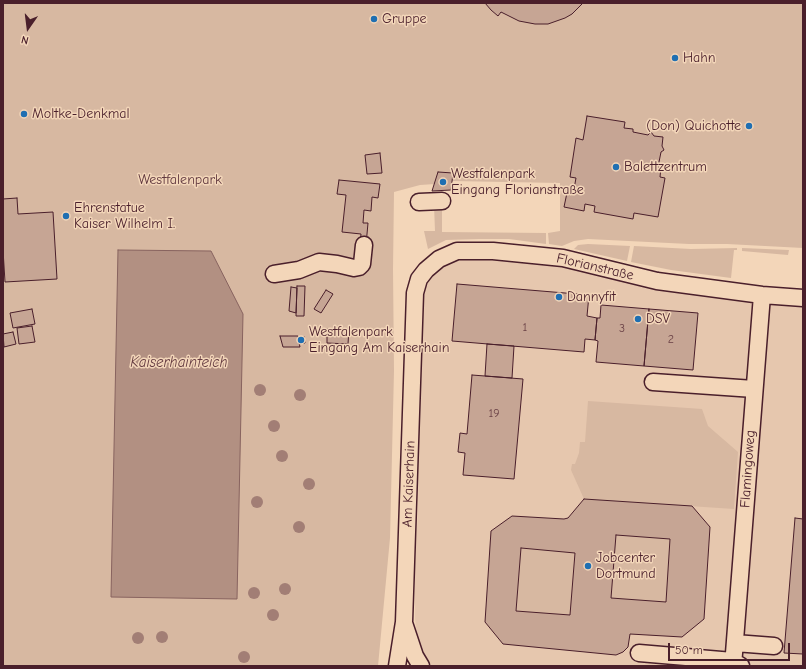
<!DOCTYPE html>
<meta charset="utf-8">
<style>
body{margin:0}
#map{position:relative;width:806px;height:669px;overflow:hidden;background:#f3d6b9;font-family:"Comic Neue",sans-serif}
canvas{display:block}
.frame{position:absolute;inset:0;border:4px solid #4a1f2b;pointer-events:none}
.north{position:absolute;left:8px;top:8px;width:40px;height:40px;-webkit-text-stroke:3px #f3d6b9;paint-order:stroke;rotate:194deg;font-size:11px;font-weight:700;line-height:16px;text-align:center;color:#4a1f2b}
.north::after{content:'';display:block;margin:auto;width:14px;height:18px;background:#4a1f2b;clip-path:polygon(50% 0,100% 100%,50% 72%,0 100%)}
.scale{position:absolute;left:668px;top:643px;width:122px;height:18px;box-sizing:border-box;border:2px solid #4a1f2b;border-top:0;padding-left:5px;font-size:12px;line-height:14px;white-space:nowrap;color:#4a1f2b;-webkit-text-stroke:3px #f3d6b9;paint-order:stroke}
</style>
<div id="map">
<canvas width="806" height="669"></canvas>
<div class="frame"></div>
<div class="north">N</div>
<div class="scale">50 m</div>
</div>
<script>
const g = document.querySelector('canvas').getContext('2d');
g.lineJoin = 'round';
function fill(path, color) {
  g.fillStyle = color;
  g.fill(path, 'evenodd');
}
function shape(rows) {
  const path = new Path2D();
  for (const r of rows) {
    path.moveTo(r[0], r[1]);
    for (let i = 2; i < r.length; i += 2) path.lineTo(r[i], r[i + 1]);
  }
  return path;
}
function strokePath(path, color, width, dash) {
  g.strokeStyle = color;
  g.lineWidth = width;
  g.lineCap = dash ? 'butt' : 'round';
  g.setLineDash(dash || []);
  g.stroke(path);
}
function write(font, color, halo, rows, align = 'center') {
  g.font = font + ' "Comic Neue",sans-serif';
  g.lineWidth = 3;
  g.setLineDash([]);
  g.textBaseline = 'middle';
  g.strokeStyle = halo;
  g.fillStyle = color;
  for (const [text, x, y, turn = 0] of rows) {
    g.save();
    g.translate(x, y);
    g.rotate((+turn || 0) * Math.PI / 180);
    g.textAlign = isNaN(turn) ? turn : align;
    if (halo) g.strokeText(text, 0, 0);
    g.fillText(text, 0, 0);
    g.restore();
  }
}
const built = shape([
 [465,258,483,258,555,265,634,282,803,304,803,666,429,666,427,663,421,653,418,643,415,619,415,567,418,509,421,299,430,279,439,270,447,264,457,260]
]);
const green = shape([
 [3,3,803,3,803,248,727,244,689,244,588,239,574,241,562,246,549,244,548,233,560,231,560,183,452,181,452,173,438,172,435,184,420,185,394,192,393,269,394,371,390,538,378,666,3,666],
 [434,205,442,205,442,232,546,233,546,244,509,239,479,239,446,240,428,249,424,231,435,231],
 [588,244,630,246,627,261,574,249,578,245],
 [634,246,691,249,737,248,737,250,734,250,731,278,671,270,631,262],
 [742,248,789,250,788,255,742,251],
 [588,401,702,409,708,426,738,452,734,509,584,499,571,470,572,464,575,464,579,453,580,442,585,442],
 [616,535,670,539,666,602,611,598],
 [521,548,575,553,570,615,516,611]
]);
const water = shape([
 [118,250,211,251,243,314,237,599,111,597,118,250]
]);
const building = shape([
 [485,3,583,3,572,14,565,18,548,24,535,24,519,21,501,12,498,16,491,10,485,3],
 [587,116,625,122,624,128,633,129,633,132,648,135,651,132,654,136,663,137,662,146,664,150,661,152,658,167,661,167,660,177,665,178,658,217,634,213,633,219,594,212,595,206,585,204,584,211,564,207,568,188,574,189,576,178,570,177,576,138,583,140,587,116],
 [380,153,382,173,367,174,365,155,380,153],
 [438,172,453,173,451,190,432,191,438,172],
 [339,180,380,184,378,198,372,197,371,211,364,210,363,223,368,223,366,245,360,245,361,234,342,232,346,195,337,194,339,180],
 [17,198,18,214,53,212,57,279,5,282,3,250,3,199,17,198],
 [457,284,589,295,587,316,597,318,595,340,585,339,584,352,452,341,457,284],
 [297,286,305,286,304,316,296,316,297,286],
 [291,287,297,288,296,313,289,311,291,287],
 [326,290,333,294,321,313,314,309,326,290],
 [601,305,649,309,644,366,596,362,598,341,595,340,597,318,600,318,601,305],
 [32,309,35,324,13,328,10,313,32,309],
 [649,309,698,313,693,370,644,366,649,309],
 [32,326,35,342,19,344,17,328,32,326],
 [327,329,349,329,348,344,327,343,327,329],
 [13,332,16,344,4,347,3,334,13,332],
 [280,336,298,336,298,338,300,347,283,347,280,336],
 [304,337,305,343,299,344,298,338,304,337],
 [487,344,514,346,512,378,485,376,487,344],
 [472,375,523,379,514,479,463,475,465,453,458,452,460,433,467,434,472,375],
 [584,499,692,506,710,527,704,619,682,637,630,634,628,647,623,652,616,655,503,644,485,622,491,531,512,516,564,519,568,518,584,499],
 [616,535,670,539,666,602,611,598,616,535],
 [521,548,575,553,570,615,516,611,521,548],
 [795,518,803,519,803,654,784,653,795,518]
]);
const minor = shape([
 [419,202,442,201],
 [274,274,299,270,319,262,337,264,354,268,359,267,362,264,364,245],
 [653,382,754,389],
 [404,623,415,656,421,666],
 [735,643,774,646],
 [639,653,733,661,741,666],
 [397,666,404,622,415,293,419,279,426,270,439,259,457,251,493,251,563,258,657,281,762,295,803,298],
 [733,666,762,295]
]);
const trees = [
 [260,390],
 [300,395],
 [274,426],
 [282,456],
 [309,484],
 [257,502],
 [299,527],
 [285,589],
 [254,593],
 [273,615],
 [162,637],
 [138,638],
 [244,657]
];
const markers = [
 [374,19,4,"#1f6fb2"],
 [675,58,4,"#1f6fb2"],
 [24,114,4,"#1f6fb2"],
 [749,126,4,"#1f6fb2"],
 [616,167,4,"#1f6fb2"],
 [443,182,4,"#1f6fb2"],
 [66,216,4,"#1f6fb2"],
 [559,297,4,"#1f6fb2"],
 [638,319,4,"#1f6fb2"],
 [301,340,4,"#1f6fb2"],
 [588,566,4,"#1f6fb2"]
];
const numberNames = [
 ["1",525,328],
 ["3",622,329],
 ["2",671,340],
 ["19",494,414]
];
const poiNames = [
 ["Gruppe",382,19],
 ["Hahn",683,58],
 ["Moltke-Denkmal",32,114],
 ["(Don) Quichotte",741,126,"right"],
 ["Balettzentrum",624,167],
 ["Westfalenpark",451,174],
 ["Eingang Florianstraße",451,190],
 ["Ehrenstatue",74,208],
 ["Kaiser Wilhelm I.",74,224],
 ["Dannyfit",567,297],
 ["DSV",646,319],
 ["Westfalenpark",309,332],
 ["Eingang Am Kaiserhain",309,348],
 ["Jobcenter",596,558],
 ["Dortmund",596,574]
];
const parkNames = [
 ["Westfalenpark",180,180]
];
const streetNames = [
 ["Florianstraße",595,267,13],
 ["Flamingoweg",748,469,-86],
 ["Am Kaiserhain",409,484,-88]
];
const waterNames = [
 ["Kaiserhainteich",179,363]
];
fill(built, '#e6c7ae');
fill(green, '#d7b8a1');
fill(water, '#b29082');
strokePath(water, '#88635f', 1);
fill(building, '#c6a594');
strokePath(building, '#4a1f2b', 1);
strokePath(minor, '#4a1f2b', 19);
strokePath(minor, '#f3d6b9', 16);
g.fillStyle = '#a27e75';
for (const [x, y] of trees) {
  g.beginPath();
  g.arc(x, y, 6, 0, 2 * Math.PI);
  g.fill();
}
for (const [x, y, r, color] of markers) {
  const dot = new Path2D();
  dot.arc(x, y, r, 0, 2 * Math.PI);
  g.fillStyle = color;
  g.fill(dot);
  strokePath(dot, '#f3d6b9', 1.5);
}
write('12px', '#694045', null, numberNames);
write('14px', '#4a1f2b', '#f3d6b9', poiNames, 'left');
write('14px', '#5f363d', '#f3d6b9', parkNames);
write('14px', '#4a1f2b', '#f3d6b9', streetNames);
write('italic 15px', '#643b41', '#f3d6b9', waterNames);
</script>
